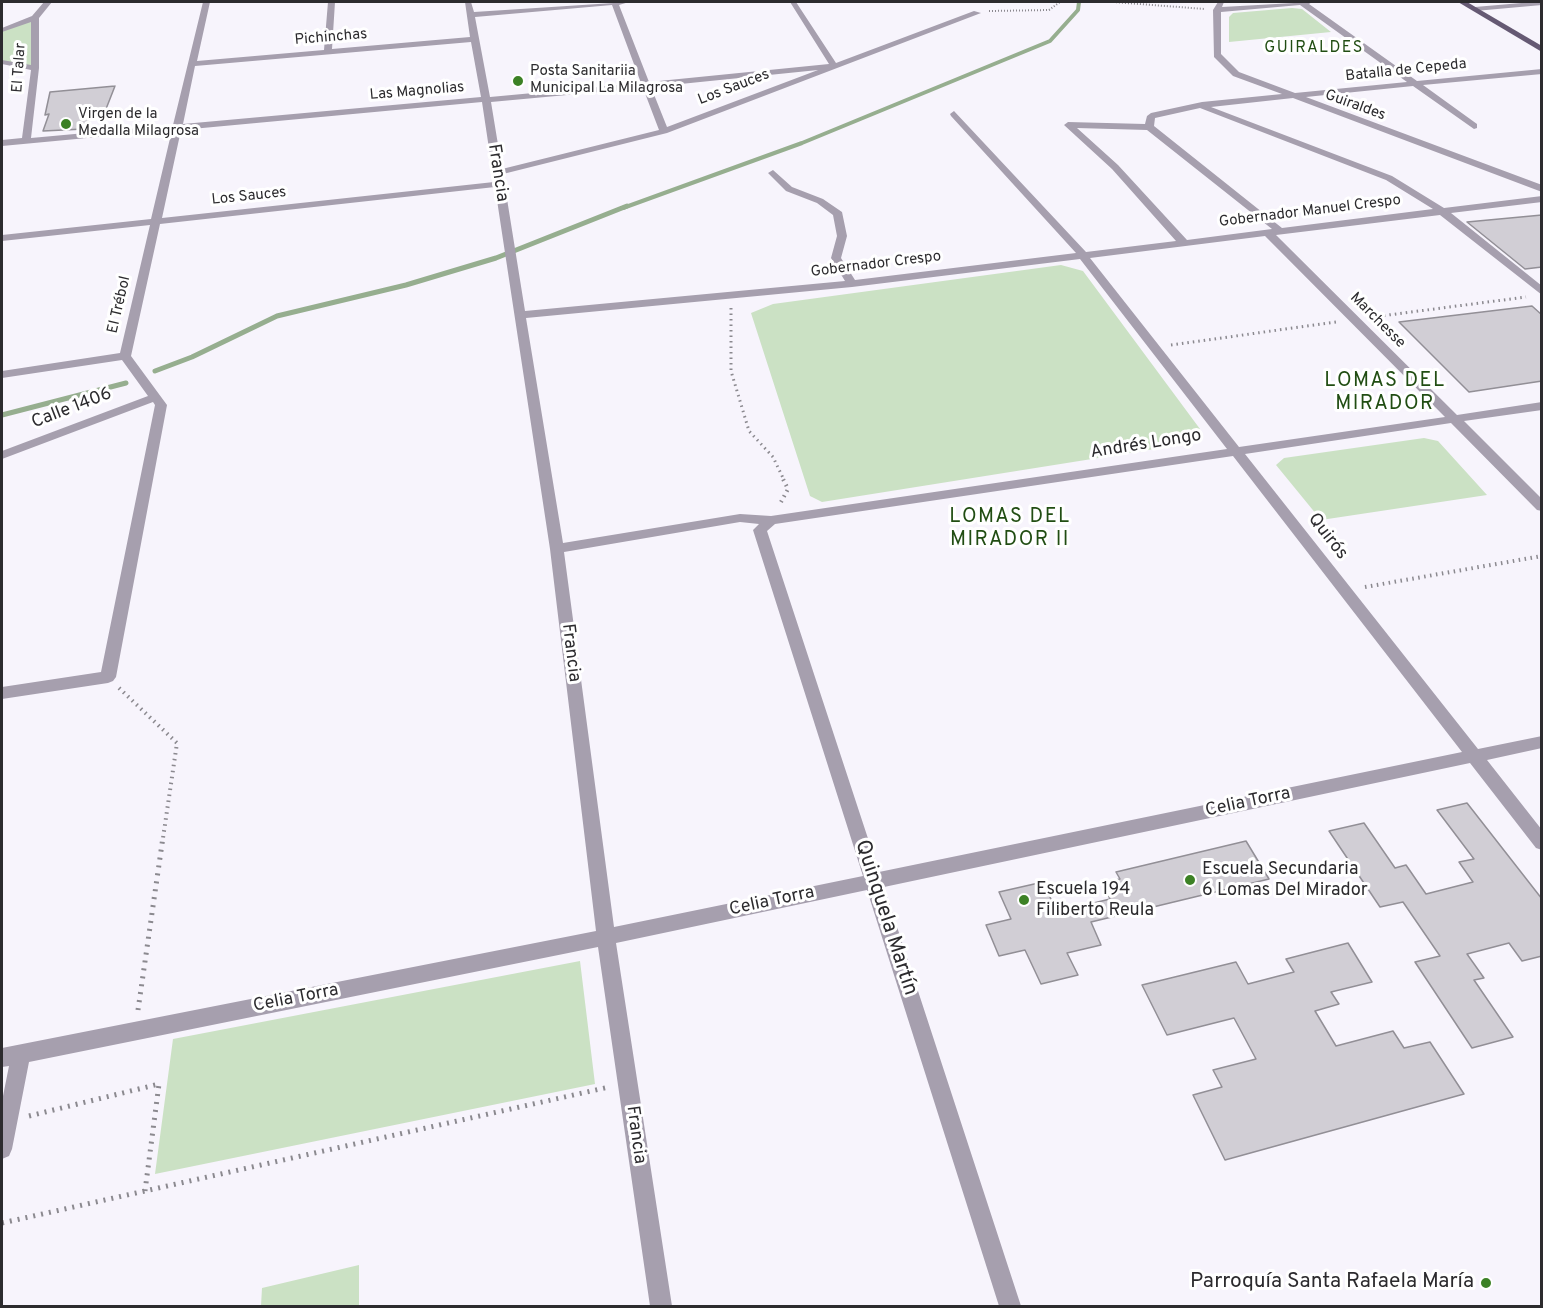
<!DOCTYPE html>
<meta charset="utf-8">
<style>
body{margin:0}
#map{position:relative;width:1543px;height:1308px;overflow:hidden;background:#f7f4fc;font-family:Overpass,sans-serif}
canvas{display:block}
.frame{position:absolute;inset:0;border:3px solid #2c2b2e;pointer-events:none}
</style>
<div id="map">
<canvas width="1543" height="1308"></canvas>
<div class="frame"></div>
</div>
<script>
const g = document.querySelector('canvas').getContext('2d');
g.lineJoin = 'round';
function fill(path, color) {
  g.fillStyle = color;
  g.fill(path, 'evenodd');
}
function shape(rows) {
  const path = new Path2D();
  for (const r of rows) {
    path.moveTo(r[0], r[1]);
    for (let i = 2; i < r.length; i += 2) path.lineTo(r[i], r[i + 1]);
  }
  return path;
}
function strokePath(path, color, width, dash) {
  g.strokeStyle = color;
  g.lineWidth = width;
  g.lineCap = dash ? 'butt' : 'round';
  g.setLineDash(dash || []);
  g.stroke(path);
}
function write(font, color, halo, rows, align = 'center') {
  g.font = font + ' Overpass,sans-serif';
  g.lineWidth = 6;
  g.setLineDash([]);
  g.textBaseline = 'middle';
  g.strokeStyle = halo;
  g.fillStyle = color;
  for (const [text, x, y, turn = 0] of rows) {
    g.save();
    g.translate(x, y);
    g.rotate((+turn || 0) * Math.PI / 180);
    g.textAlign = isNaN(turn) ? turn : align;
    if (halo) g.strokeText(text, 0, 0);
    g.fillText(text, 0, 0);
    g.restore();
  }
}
const green = shape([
 [1292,8,1302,9,1331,32,1229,42,1229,17,1233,13],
 [35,18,35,68,2,62,2,30],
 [1061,265,1083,271,1200,429,1186,444,822,502,810,496,751,313,773,304],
 [1424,438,1438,441,1487,495,1321,520,1276,465,1284,458],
 [580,961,595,1084,155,1174,173,1039],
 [359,1265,359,1306,261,1306,262,1288]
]);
const streamFar1 = shape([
 [623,208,802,143,1050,41,1078,10,1079,2]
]);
const stream = shape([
 [155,371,192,357,277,316,406,285,496,258,627,206],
 [2,415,126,383]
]);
const building = shape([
 [115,86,106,109,95,110,84,129,43,131,49,114,45,115,50,92,115,86],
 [1542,215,1542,267,1525,269,1467,222,1542,215],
 [1532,306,1542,315,1542,381,1469,392,1399,322,1532,306],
 [1467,803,1542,899,1542,956,1522,961,1509,943,1467,954,1484,978,1474,980,1513,1037,1472,1048,1415,962,1440,956,1403,902,1380,907,1329,831,1364,823,1395,868,1406,865,1426,894,1473,882,1459,862,1474,859,1437,810,1467,803],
 [1246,841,1269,879,1091,922,1101,945,1067,953,1078,975,1041,984,1025,950,999,956,986,925,1011,919,999,892,1043,882,1057,912,1110,899,1102,883,1120,879,1116,872,1246,841],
 [1348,943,1372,982,1331,992,1339,1004,1315,1011,1336,1046,1393,1031,1404,1048,1430,1042,1464,1094,1225,1160,1193,1095,1222,1087,1213,1070,1256,1059,1234,1018,1167,1035,1142,985,1236,962,1248,984,1294,972,1286,959,1348,943]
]);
const pathFar3 = shape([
 [1113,2,1205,9],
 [989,11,1049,10,1060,2]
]);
const pathFar2 = shape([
 [731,308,731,371,749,431,773,457,784,480],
 [1373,317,1526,297],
 [1171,345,1336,322]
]);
const pathFar1 = shape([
 [781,502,788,489,783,479],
 [1365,587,1542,556],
 [119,688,177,743,163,838]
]);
const path = shape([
 [138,1010,163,837],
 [29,1116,159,1084,145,1191],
 [2,1223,609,1087]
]);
const minor = shape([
 [44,2,52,2,39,18,39,68,31,138,173,125,203,2,210,2,197,61,324,50,328,2,335,2,332,49,470,37,465,2,471,2,474,12,629,2,619,5,649,82,829,64,790,2,796,2,836,63,974,11,981,13,667,133,503,174,525,311,845,281,831,258,837,236,833,215,817,203,786,191,768,173,773,170,792,187,823,199,842,212,847,236,841,258,855,280,1076,253,951,116,950,114,954,111,1086,252,1176,241,1112,169,1064,125,1068,122,1145,124,1147,116,1151,113,1202,102,1282,94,1233,76,1214,57,1213,10,1218,2,1224,2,1222,7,1312,2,1309,4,1417,81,1542,69,1542,74,1423,85,1477,124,1477,128,1474,129,1413,86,1306,97,1542,185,1542,192,1293,98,1211,107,1392,176,1444,208,1542,196,1542,202,1451,213,1542,286,1542,295,1440,215,1276,235,1457,415,1542,402,1542,410,1464,421,1542,499,1542,511,1537,510,1451,423,1245,454,1478,749,1542,736,1542,748,1487,760,1542,830,1542,850,1536,848,1470,763,884,887,1021,1306,999,1306,867,890,616,943,672,1306,650,1306,598,947,29,1062,12,1149,9,1156,2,1159,2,1101,9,1066,2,1067,2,1048,596,931,550,549,495,187,160,224,131,356,167,405,116,677,113,681,108,683,2,699,2,687,101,672,155,405,153,402,2,459,2,451,148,396,122,360,2,378,2,371,120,353,150,225,2,241,2,235,151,219,172,130,2,146,2,140,22,138,31,70,2,64,2,60,31,65,31,22,2,32,2,28,32,16,44,2],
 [612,5,641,83,490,97,475,17,612,5],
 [1300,5,1407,82,1295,93,1239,72,1221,54,1221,12,1300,5],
 [471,42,481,97,183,124,195,66,471,42],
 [818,70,667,127,651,87,818,70],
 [643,88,659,130,502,169,491,102,643,88],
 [482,102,494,182,162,218,181,130,482,102],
 [1200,108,1386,180,1433,209,1282,228,1154,126,1155,118,1200,108],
 [1077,128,1147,130,1272,229,1187,240,1118,165,1077,128],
 [1265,236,1445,417,1239,447,1090,258,1265,236],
 [1080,259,1227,449,771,516,740,514,563,543,526,318,852,287,1080,259],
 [1233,456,1462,752,879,872,767,531,775,524,1233,456],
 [740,522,759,524,753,530,863,876,614,927,564,552,740,522],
 [1533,2,1542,2,1542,5,1475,11,1471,9,1475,7,1533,2]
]);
const major = shape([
 [1458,2,1467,2,1542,46,1542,52,1458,2]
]);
const markers = [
 [518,81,6,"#3c8125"],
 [66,124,6,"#3c8125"],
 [1190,880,6,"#3c8125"],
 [1024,900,6,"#3c8125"],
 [1486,1283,6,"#3c8125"]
];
const farStreetnames = [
 ["Pichinchas",331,38,-5],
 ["El Talar",20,68,-86],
 ["Batalla de Cepeda",1406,71,-6],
 ["Los Sauces",734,88,-21],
 ["Las Magnolias",417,92,-5],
 ["Guiraldes",1355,106,20],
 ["Los Sauces",249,197,-6],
 ["Gobernador Manuel Crespo",1310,212,-7],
 ["Gobernador Crespo",876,265,-7],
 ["El Trébol",120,305,-77],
 ["Marchesse",1377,321,45]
];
const farPoinames = [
 ["Posta Sanitariia",530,72],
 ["Municipal La Milagrosa",530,89],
 ["Virgen de la",78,115],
 ["Medalla Milagrosa",78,132]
];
const farNeighbourhoodnames = [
 ["GUIRALDES",1314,49]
];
const streetNames = [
 ["Francia",497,173,81],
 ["Calle 1406",72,409,-21],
 ["Andrés Longo",1146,445,-9],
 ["Quirós",1327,537,52],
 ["Francia",570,653,83],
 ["Celia Torra",1248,803,-12],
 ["Celia Torra",772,902,-12],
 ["Celia Torra",296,999,-11],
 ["Francia",635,1135,82]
];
const poiNames = [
 ["Escuela Secundaria",1202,870],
 ["6 Lomas Del Mirador",1202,891],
 ["Escuela 194",1036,890],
 ["Filiberto Reula",1036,911]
];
const neighbourhoodNames = [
 ["LOMAS DEL",1385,382],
 ["MIRADOR",1385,405],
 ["LOMAS DEL",1010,518],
 ["MIRADOR II",1010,541]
];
const nearStreetnames = [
 ["Quinquela Martín",885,918,72]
];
const nearPoinames = [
 ["Parroquía Santa Rafaela María",1474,1283]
];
fill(green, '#cbe1c4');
strokePath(streamFar1, '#96ae8f', 4);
strokePath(stream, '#96ae8f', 5);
fill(building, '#d1ced5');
strokePath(building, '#928f96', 1.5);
strokePath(pathFar3, '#8b898f', 2, [1, 2]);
strokePath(pathFar2, '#8b898f', 3, [1.5, 4]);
strokePath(pathFar1, '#8b898f', 4, [1.5, 4.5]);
strokePath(path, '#8b898f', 5, [2, 6]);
fill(minor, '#a69fae');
fill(major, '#655973');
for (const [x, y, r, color] of markers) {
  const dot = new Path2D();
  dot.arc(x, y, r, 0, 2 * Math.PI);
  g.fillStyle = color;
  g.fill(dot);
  strokePath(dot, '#fff', 2);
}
write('15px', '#2c2b2e', '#fff', farStreetnames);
write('15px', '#2c2b2e', '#fff', farPoinames, 'left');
g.letterSpacing = '1.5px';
write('16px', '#214d13', '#fff', farNeighbourhoodnames);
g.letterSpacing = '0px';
write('18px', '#2c2b2e', '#fff', streetNames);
write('18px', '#2c2b2e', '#fff', poiNames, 'left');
g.letterSpacing = '1.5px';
write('20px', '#214d13', '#fff', neighbourhoodNames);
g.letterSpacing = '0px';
write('21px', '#2c2b2e', '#fff', nearStreetnames);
write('21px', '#2c2b2e', '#fff', nearPoinames, 'right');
</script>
